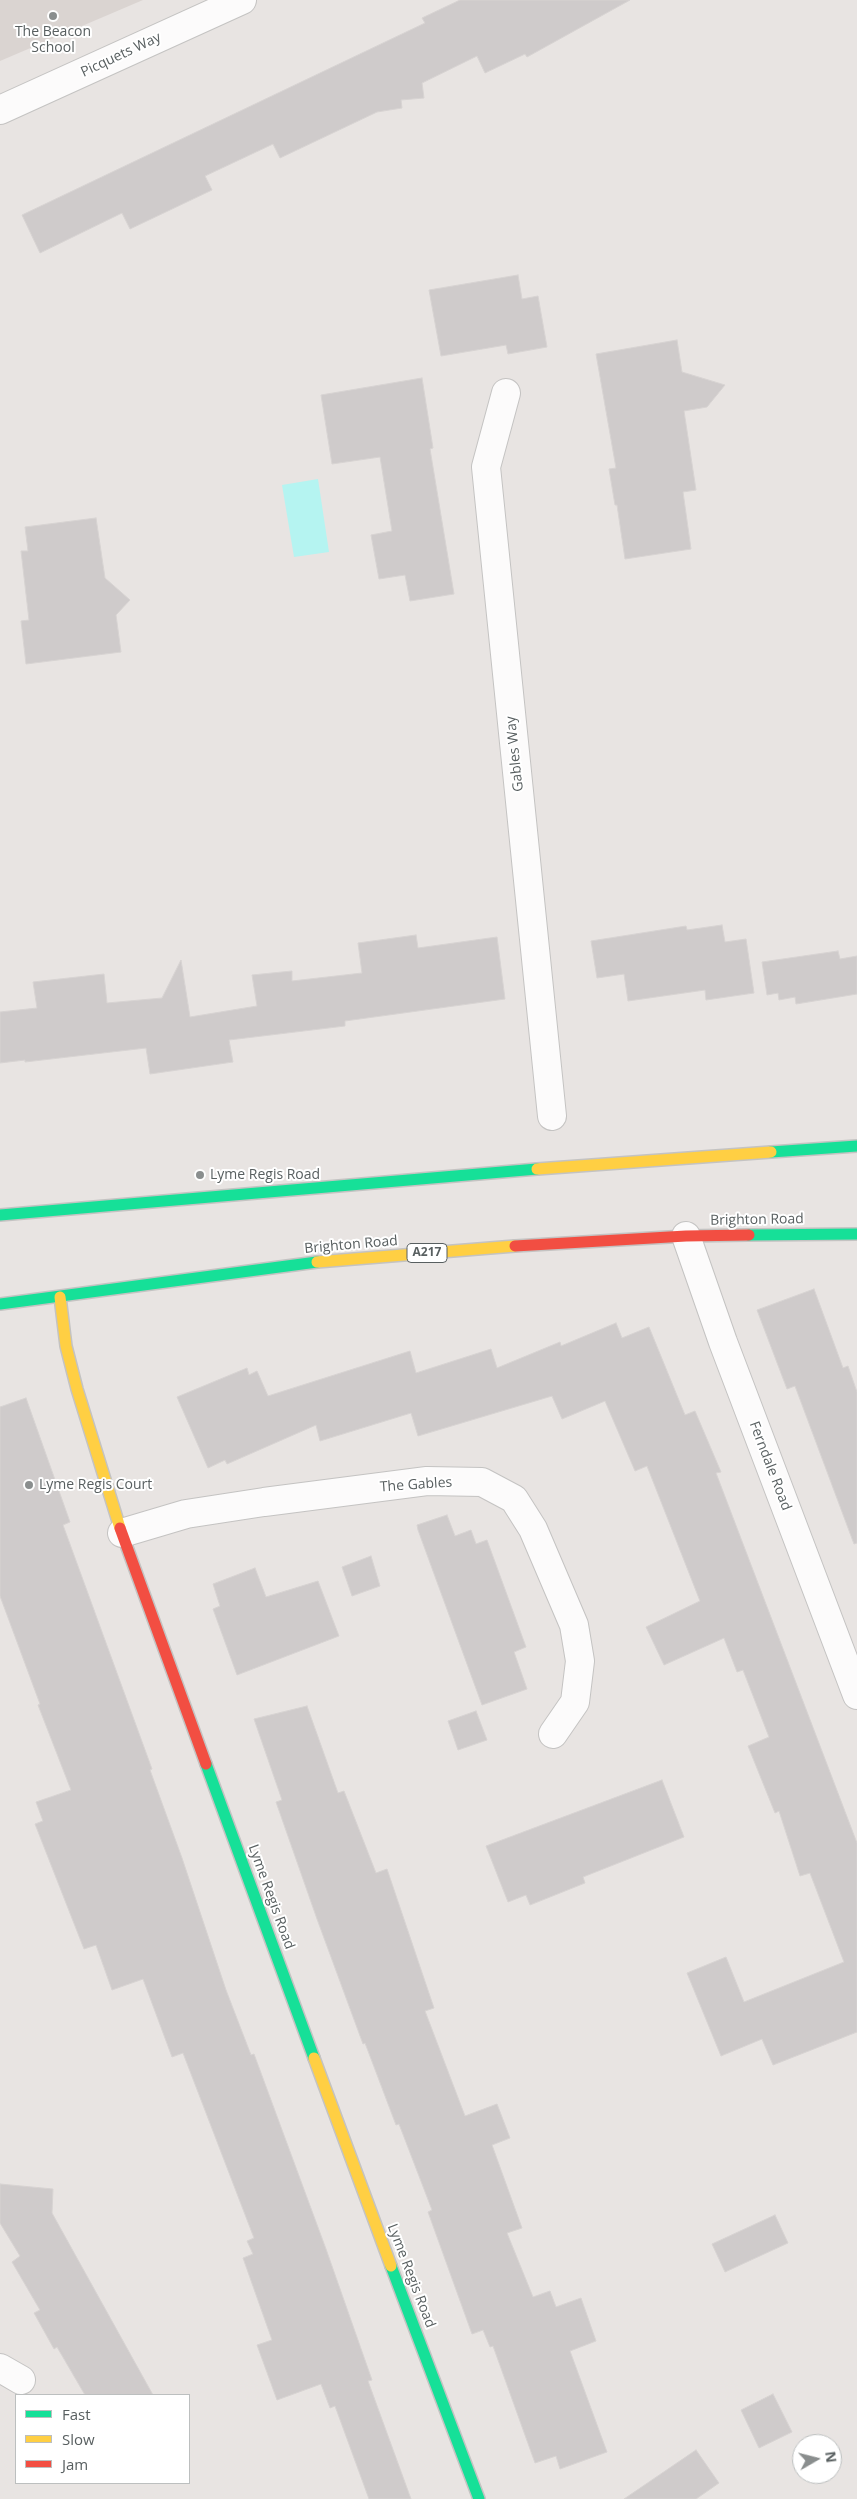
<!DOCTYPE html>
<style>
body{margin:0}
#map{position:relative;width:857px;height:2499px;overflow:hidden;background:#e8e4e2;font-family:"Open Sans",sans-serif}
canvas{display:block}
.legend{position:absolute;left:15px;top:2394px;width:175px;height:90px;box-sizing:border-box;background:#fff;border:1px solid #bcbfbf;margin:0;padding:6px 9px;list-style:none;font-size:15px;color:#585f60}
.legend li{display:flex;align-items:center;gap:10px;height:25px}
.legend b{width:25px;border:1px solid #bcbfbf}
.north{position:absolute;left:792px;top:2434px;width:50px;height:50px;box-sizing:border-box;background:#fff;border:1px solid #bcbfbf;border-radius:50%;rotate:82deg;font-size:14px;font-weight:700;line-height:20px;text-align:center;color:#585f60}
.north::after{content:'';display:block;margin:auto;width:18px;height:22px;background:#8a8e8e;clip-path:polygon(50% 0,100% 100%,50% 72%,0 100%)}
</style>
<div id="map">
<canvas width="857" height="2499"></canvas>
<ul class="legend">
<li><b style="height:6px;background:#16e098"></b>Fast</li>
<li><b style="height:6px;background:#ffcf43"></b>Slow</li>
<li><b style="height:6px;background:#f24e42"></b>Jam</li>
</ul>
<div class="north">N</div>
</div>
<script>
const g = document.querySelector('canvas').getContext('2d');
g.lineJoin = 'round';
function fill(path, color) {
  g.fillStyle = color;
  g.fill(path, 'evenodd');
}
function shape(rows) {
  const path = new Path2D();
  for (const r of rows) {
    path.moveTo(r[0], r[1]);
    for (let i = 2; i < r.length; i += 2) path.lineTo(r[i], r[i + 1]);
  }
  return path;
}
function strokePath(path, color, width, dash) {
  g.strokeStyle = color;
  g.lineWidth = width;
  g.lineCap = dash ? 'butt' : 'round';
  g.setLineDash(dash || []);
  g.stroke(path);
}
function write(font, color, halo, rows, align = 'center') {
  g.font = font + ' "Open Sans",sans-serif';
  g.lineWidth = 4;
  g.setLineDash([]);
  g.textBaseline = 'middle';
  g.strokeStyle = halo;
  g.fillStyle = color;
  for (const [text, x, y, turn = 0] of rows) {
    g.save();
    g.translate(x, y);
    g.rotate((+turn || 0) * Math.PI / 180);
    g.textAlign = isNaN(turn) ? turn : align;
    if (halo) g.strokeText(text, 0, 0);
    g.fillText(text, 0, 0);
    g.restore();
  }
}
const education = shape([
 [0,0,143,0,0,61]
]);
const water = shape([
 [318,479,329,552,294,557,282,485]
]);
const building = shape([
 [460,0,630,0,527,57,525,54,485,73,477,56,422,83,424,98,401,100,402,108,377,112,280,158,273,144,205,176,212,190,130,229,122,213,40,253,22,215,425,23,422,18,460,0],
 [518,275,522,299,538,296,547,347,508,354,506,345,441,356,429,290,518,275],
 [677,340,682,372,725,385,707,407,684,411,696,490,683,492,691,549,625,559,617,505,615,505,609,469,616,468,596,354,677,340],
 [422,378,433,448,430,449,454,594,410,601,405,575,379,579,371,535,392,531,380,457,332,464,321,395,422,378],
 [96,518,105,578,130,600,116,615,121,652,26,664,21,621,29,620,21,551,28,551,25,527,96,518],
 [722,925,725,942,746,939,754,993,706,1000,705,990,628,1001,624,974,597,978,591,941,686,926,687,930,722,925],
 [416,935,418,948,497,937,505,999,345,1021,345,1026,229,1040,233,1062,150,1074,146,1048,25,1062,25,1060,0,1063,0,1012,37,1008,33,982,104,974,107,1003,162,998,181,960,190,1017,257,1006,252,975,292,971,292,981,362,973,358,943,416,935],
 [838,951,840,959,857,956,857,994,796,1004,795,997,779,1000,778,993,767,995,762,962,838,951],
 [814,1289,843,1368,848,1366,857,1392,857,1543,854,1544,795,1386,787,1389,757,1310,814,1289],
 [616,1323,622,1338,649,1327,685,1415,695,1411,721,1472,716,1473,857,1843,857,2032,773,2065,762,2039,721,2056,687,1973,726,1957,744,2002,844,1962,810,1873,800,1876,779,1811,775,1813,748,1746,769,1737,743,1670,737,1672,724,1638,664,1665,646,1627,700,1601,647,1466,635,1471,605,1401,562,1419,552,1396,418,1436,411,1413,320,1441,316,1425,227,1464,225,1460,208,1468,177,1397,247,1368,249,1375,257,1371,268,1396,410,1351,416,1373,491,1349,497,1368,560,1342,561,1346,616,1323],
 [26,1398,70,1522,63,1525,152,1769,150,1770,182,1858,226,1990,251,2055,254,2054,326,2249,372,2380,368,2381,411,2499,369,2499,335,2406,330,2408,321,2384,277,2400,257,2345,272,2340,243,2258,253,2254,247,2241,254,2238,183,2053,172,2057,143,1979,112,1990,96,1945,84,1949,35,1824,43,1821,36,1802,71,1790,38,1705,40,1704,0,1596,0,1407,26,1398],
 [447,1515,455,1536,471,1530,476,1544,487,1540,526,1647,514,1652,527,1689,482,1705,418,1530,417,1525,447,1515],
 [371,1556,380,1586,352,1596,342,1567,371,1556],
 [255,1568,266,1597,318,1581,339,1636,237,1675,213,1609,220,1606,213,1584,255,1568],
 [307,1706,338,1793,344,1791,376,1873,387,1869,434,2008,425,2011,465,2116,497,2104,510,2138,492,2145,522,2228,507,2233,533,2297,550,2291,556,2307,581,2298,596,2341,570,2351,607,2452,560,2469,556,2456,535,2463,493,2346,490,2347,483,2330,472,2334,428,2212,432,2210,399,2124,396,2125,365,2043,363,2044,317,1919,276,1802,282,1800,254,1719,307,1706],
 [476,1711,487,1740,458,1750,448,1721,476,1711],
 [662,1780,684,1837,583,1877,585,1883,530,1905,526,1895,508,1902,486,1846,662,1780],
 [0,2184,53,2189,52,2213,153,2395,85,2395,57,2347,54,2349,34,2313,40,2310,12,2262,20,2256,0,2223,0,2184],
 [775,2215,788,2243,725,2272,712,2244,775,2215],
 [773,2394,792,2432,759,2448,741,2410,773,2394],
 [696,2450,719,2483,696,2499,624,2499,696,2450]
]);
const street = shape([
 [0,110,242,0],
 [506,393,486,467,552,1116],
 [686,1236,723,1342,857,1695],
 [122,1533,186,1514,264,1502,427,1481,482,1482,514,1499,533,1529,574,1625,580,1661,575,1702,553,1734],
 [0,2368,21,2380]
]);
const fast = shape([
 [771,1152,857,1146],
 [0,1215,537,1169],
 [749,1235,857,1234],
 [0,1304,317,1262],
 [206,1764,314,2058],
 [391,2266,479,2499]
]);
const slow = shape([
 [537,1169,771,1152],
 [317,1262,515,1246],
 [60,1297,66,1346,77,1389,120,1528],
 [314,2058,391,2266]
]);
const jam = shape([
 [515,1246,686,1236,749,1235],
 [120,1528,206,1764]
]);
const markers = [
 [53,16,5,"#8a8e8e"],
 [200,1175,5,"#8a8e8e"],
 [29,1485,5,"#8a8e8e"]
];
const shields = [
 [427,1253,40]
];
const shieldNames = [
 ["A217",427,1253]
];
const poiNames = [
 ["The Beacon",53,32,"center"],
 ["School",53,48,"center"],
 ["Lyme Regis Road",210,1175],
 ["Lyme Regis Court",39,1485]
];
const streetNames = [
 ["Picquets Way",121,55,-25],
 ["Gables Way",515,754,-96],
 ["Brighton Road",757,1220,-1],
 ["Brighton Road",351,1245,-5],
 ["Ferndale Road",770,1466,69],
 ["The Gables",416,1485,-4],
 ["Lyme Regis Road",271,1897,70],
 ["Lyme Regis Road",411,2276,69]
];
fill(education, '#dad4d1');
fill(water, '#b5f4f1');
fill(building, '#cfcbcb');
strokePath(building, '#d7d3d2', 1);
strokePath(street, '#c4c3c2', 30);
strokePath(fast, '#c4c3c2', 14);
strokePath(slow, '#c4c3c2', 14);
strokePath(jam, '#c4c3c2', 14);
strokePath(street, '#fcfbfb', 28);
strokePath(fast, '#16e098', 11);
strokePath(slow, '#ffcf43', 11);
strokePath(jam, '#f24e42', 11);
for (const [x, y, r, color] of markers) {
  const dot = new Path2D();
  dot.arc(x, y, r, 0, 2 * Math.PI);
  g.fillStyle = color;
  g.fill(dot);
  strokePath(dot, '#fff', 2);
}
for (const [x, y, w] of shields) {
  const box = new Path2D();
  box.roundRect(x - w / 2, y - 9.5, w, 19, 4);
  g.fillStyle = '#fff';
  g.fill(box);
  strokePath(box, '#585f60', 1);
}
write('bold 12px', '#585f60', null, shieldNames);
write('14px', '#585f60', '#fff', poiNames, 'left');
write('14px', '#585f60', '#fff', streetNames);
</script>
